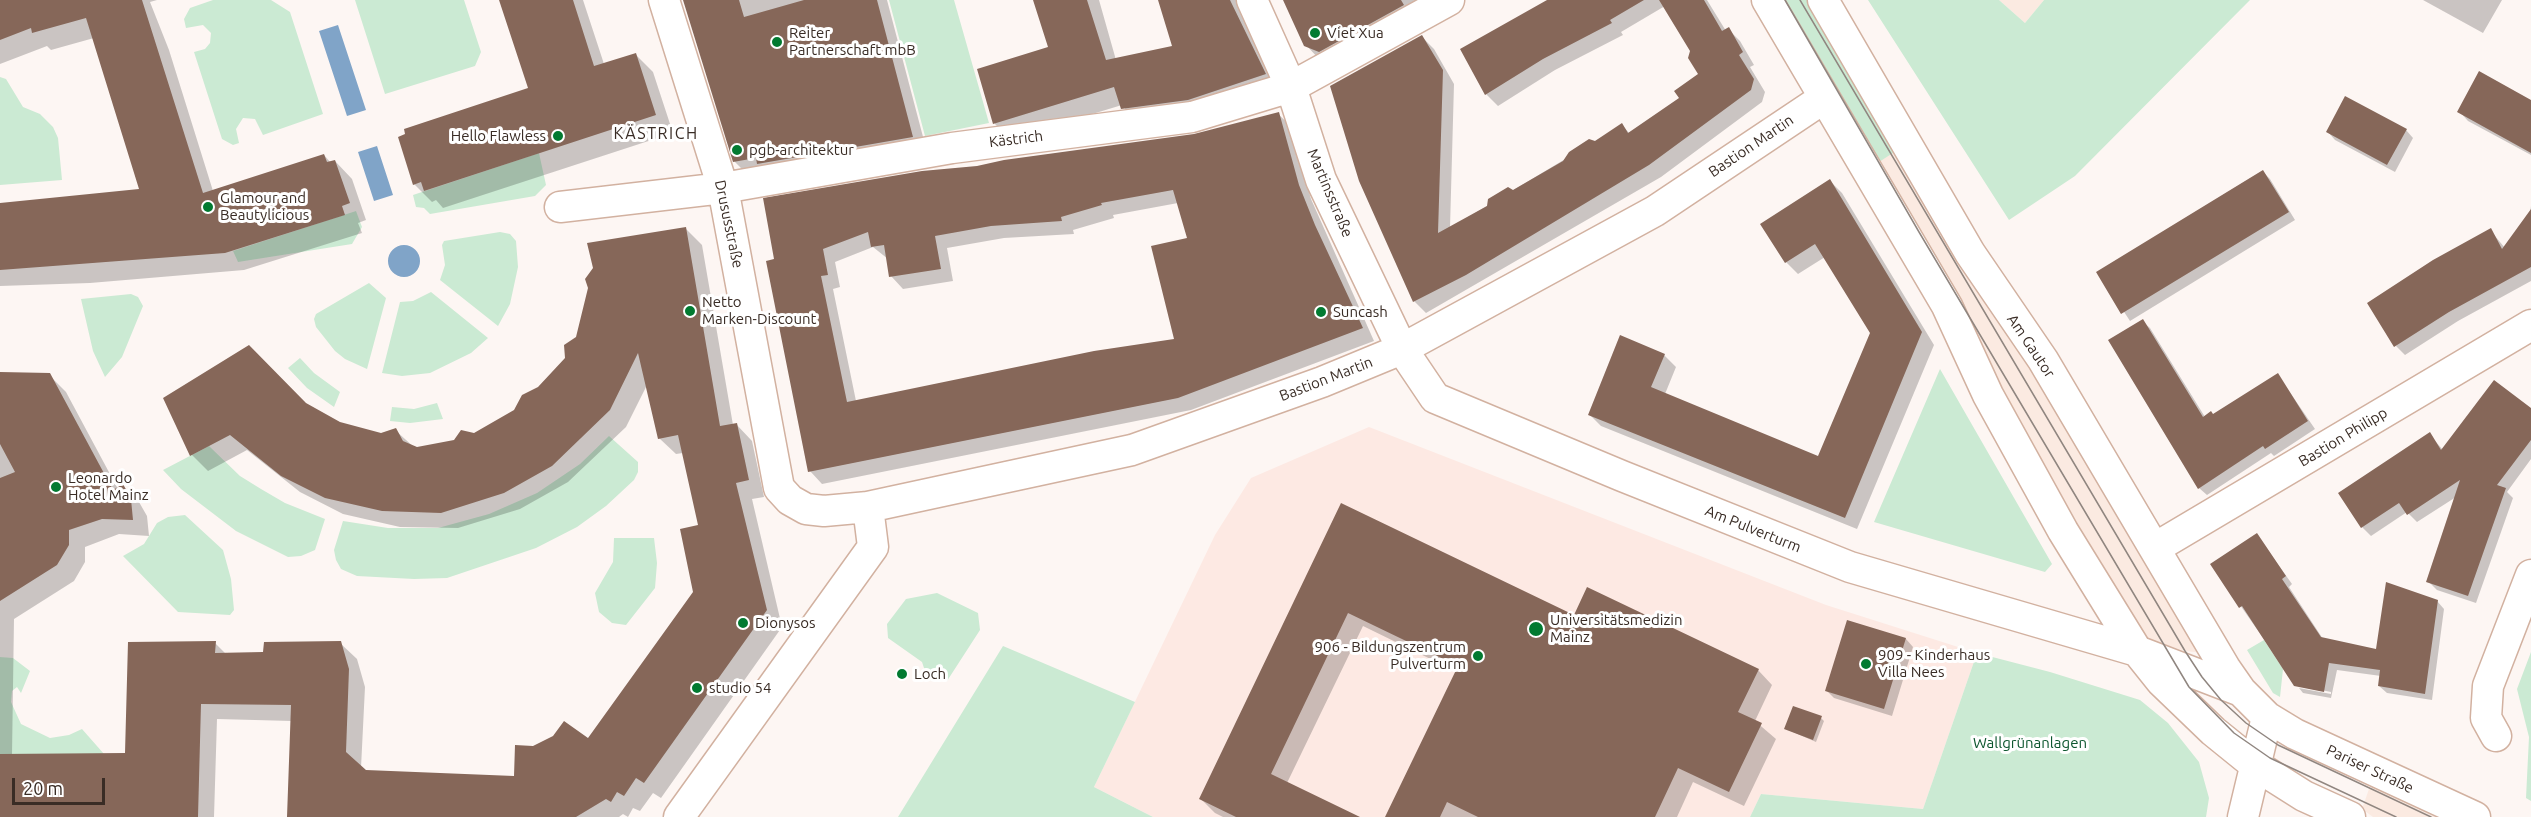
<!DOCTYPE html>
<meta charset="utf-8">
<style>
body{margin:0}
#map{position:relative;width:2531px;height:817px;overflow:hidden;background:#fdf6f3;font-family:Ubuntu,sans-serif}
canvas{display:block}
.scale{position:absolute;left:12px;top:778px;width:93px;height:27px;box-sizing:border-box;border:3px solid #392c25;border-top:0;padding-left:8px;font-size:18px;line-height:21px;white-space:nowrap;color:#392c25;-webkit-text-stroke:4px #fff;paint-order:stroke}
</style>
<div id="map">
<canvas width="2531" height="817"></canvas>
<div class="scale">20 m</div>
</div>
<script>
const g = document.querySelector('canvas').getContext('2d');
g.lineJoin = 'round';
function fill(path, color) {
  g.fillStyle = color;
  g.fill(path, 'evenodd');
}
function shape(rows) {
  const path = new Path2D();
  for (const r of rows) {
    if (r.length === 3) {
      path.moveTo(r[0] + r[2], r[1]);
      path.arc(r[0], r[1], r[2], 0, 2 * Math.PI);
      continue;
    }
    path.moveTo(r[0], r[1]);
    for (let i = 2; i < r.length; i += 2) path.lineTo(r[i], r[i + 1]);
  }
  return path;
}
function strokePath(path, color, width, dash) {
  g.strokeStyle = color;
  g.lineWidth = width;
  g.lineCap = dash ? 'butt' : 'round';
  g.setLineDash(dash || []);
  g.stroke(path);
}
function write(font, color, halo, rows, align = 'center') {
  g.font = font + ' Ubuntu,sans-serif';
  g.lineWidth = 6;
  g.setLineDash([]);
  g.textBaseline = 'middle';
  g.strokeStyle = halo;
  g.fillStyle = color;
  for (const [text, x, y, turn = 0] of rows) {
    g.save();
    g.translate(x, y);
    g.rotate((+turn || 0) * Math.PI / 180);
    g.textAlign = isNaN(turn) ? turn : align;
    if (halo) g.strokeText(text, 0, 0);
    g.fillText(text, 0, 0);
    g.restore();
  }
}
const built = shape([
 [1811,0,2204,653,2185,651,2163,644,2139,635,2131,626,1876,165],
 [1999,0,2044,0,2025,23],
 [2374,786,2452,817,2373,817,2362,809,2369,789]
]);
const medical = shape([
 [1369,427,1826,605,1977,653,1923,809,1761,794,1750,817,1153,817,1094,787,1215,535,1251,478]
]);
const green = shape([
 [213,0,271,0,290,12,323,114,263,135,255,119,243,118,236,129,239,143,233,145,222,139,194,52,205,49,210,43,211,33,203,25,186,28,184,19,190,8],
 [355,0,464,0,481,52,475,66,385,94],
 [889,0,954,0,989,123,925,136],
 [1777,0,1811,0,1899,149,1879,162],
 [1868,0,1999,0,2025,23,2044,0,2250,0,2075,176,2009,220],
 [0,77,6,79,23,107,40,114,53,127,58,138,62,180,0,185],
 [539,153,546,185,535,196,430,214,424,208,416,207,413,195],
 [356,211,362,227,352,244,238,262,233,251],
 [500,232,510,234,516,241,518,267,510,304,498,326,440,280,445,265,442,245,444,241],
 [369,283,386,298,367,369,345,359,335,351,316,327,314,319,316,314],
 [431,292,488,338,471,353,430,373,402,376,382,373,400,302,413,301],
 [131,294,138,297,143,306,122,357,105,377,93,351,81,299],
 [300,358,314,373,340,392,334,407,307,388,288,368],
 [1940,369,2052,564,2045,572,1874,522],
 [437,403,443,419,410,423,390,421,392,407,414,409],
 [609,436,638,462,638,472,634,480,606,506,577,527,536,548,447,578,414,579,357,576,341,569,336,560,334,550,343,521,388,528,438,528,489,514,537,493,580,464],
 [209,446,240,476,261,489,285,503,325,519,315,550,301,556,288,557,236,531,181,489,163,470],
 [185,515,223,550,231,579,234,610,230,615,178,612,123,556,144,544,157,523,168,517],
 [614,538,654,538,657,563,655,588,626,625,612,623,599,612,595,593,613,562],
 [937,593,978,613,980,630,947,681,928,680,922,662,888,638,887,624,906,599],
 [2264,640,2283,669,2280,697,2273,693,2247,650],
 [1003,646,1135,702,1094,787,1153,817,898,817],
 [2531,652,2531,801,2526,798,2529,737,2517,689],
 [1977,653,2050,672,2140,700,2168,723,2199,762,2209,798,2206,817,1750,817,1761,794,1923,809],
 [0,657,13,658,30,671,21,693,17,687,12,691,11,702,21,724,50,738,69,735,82,729,104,754,0,754]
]);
const water = shape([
 [338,25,366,110,347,116,319,31],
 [377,146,393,195,374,201,358,152],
 [404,261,16]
]);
const shadow = shape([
 [0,0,157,0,150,2,169,50,213,191,324,155,331,163,335,161,352,179,366,220,358,223,362,233,244,270,90,283,0,286,0,204,141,190,94,38,51,50,47,46,0,64],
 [501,0,583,0,604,64,635,54,653,72,673,133,443,208,436,200,432,202,414,184,530,89],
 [685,0,887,0,927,152,750,177,735,162],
 [1035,0,1099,0,1116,60,1174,47,1159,0,1237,0,1280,90,1138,123,1122,105,1010,139,995,124,979,70,1049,48],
 [1285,0,1433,0,1319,59,1306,45],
 [1548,0,1707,0,1726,31,1728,29,1740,41,1754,65,1750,67,1765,92,1762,102,1661,177,1426,313,1414,301,1422,37,1434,49,1454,84,1450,228,1622,125,1630,134,1681,98,1700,74,1691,51,1665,6,1621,32,1623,35,1555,70,1498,106,1486,94],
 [2423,0,2502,0,2483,33],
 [2531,101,2531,155,2468,121,2459,111],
 [1278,114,1291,126,1311,199,1374,341,1191,410,822,484,810,471,768,262,977,167,1194,136],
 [1178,203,1189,239,1176,340,856,401,833,289,840,287,835,262,873,247,888,259,891,276,903,289,953,281,947,248,1004,238,1074,234,1073,230,1114,218,1113,215],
 [2406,130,2413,138,2395,172,2335,140,2328,132],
 [2262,171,2270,179,2295,220,2130,321,2098,272],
 [1830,181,1842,193,1934,345,1857,529,1601,426,1589,414,1664,355,1676,367,1665,394,1819,458,1871,333,1825,257,1798,274,1786,262,1762,224],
 [2531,206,2531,281,2458,321,2405,355,2396,346,2490,230,2505,248,2530,214],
 [686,229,702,245,733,425,736,424,752,441,764,497,752,499,782,627,661,798,653,793,640,811,633,808,628,817,623,814,619,817,288,817,292,721,217,719,214,817,0,817,0,373,49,375,66,392,118,489,123,486,139,502,147,516,149,536,119,534,85,547,85,562,74,581,14,619,12,755,127,755,215,643,227,655,264,653,340,643,357,659,365,687,361,768,365,772,515,777,534,748,588,741,694,592,699,526,683,453,676,454,659,438,647,385,626,427,568,482,520,509,458,528,400,527,343,514,300,492,247,450,208,471,192,455,165,399,306,405,339,424,381,435,395,430,416,449,455,441,474,435,515,412,566,358,578,338],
 [2142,321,2150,328,2205,417,2214,416,2278,375,2315,429,2274,456,2271,453,2207,495,2199,488],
 [2531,410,2531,459,2507,492,2513,498,2476,603,2437,590,2428,581,2456,497,2417,522,2407,512,2371,536,2362,527,2429,434,2443,450],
 [1342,505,1575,617,1758,670,1772,685,1755,721,1776,739,1744,806,1693,782,1677,817,1387,817,1457,672,1363,626,1287,783,1357,817,1223,817,1215,813,1201,799],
 [2257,535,2292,584,2289,587,2323,639,2377,651,2437,601,2444,609,2432,700,2387,693,2379,686,2381,676,2337,670,2331,698,2303,693,2299,688,2331,694,2331,692,2296,685,2212,565],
 [1848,621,1906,639,1913,647,1892,716,1834,698,1826,690],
 [1821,718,1824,721,1816,742,1786,729]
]);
const building = shape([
 [0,0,142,0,203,193,324,154,327,162,335,160,350,203,342,206,345,215,225,253,0,270,0,203,139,189,86,18,32,33,31,28,0,40],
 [499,0,573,0,594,66,636,53,656,115,424,191,421,182,413,185,398,137,405,134,404,129,528,88],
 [683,0,739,0,744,17,804,0,877,0,913,137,757,164,756,158,733,162],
 [1033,0,1087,0,1106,60,1172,46,1158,0,1230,0,1266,74,1188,100,1121,109,1114,87,993,124,977,69,1048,47],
 [1283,0,1401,0,1404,5,1319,52,1304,46],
 [1547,0,1644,0,1610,20,1612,23,1543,59,1485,95,1460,49],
 [1659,0,1704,0,1722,31,1729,27,1743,52,1739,55,1754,79,1751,90,1649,165,1466,275,1413,302,1359,181,1330,86,1422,35,1443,70,1438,233,1487,206,1488,199,1508,187,1513,190,1563,161,1569,152,1589,139,1595,141,1622,123,1628,133,1679,98,1674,91,1698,74,1688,58,1690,51],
 [2479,71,2531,100,2531,153,2457,112],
 [2345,96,2407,129,2387,165,2326,132],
 [1279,112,1299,185,1315,225,1363,328,1178,398,808,472,766,261,774,259,763,198,922,171,977,166,1004,160,1194,134],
 [1173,190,1187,238,1151,246,1174,339,1094,351,847,402,821,276,828,275,823,249,868,232,871,247,884,245,889,277,941,269,935,236,991,226,1062,221,1061,217,1102,205,1101,203],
 [2263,170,2289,212,2121,314,2096,272],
 [1830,179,1922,332,1845,518,1588,415,1620,335,1665,354,1651,387,1818,456,1870,333,1815,244,1785,263,1760,224],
 [2531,209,2531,267,2449,312,2394,347,2367,303,2433,260,2491,228,2502,249],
 [686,227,720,426,737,423,749,480,736,483,767,610,644,783,636,778,624,796,617,792,611,802,606,799,576,817,287,817,291,705,201,704,198,817,0,817,0,754,125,753,128,642,216,641,215,653,263,652,264,642,341,641,349,669,346,752,366,770,514,776,515,745,533,746,553,736,564,721,588,738,693,592,680,529,698,525,678,435,658,439,638,353,610,410,552,466,504,493,441,513,382,511,325,498,281,476,230,435,190,456,163,398,249,345,306,403,340,422,381,433,396,428,403,441,417,447,454,440,461,430,474,433,514,410,522,395,538,387,565,358,564,345,576,337,588,288,585,279,593,268,587,243],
 [2143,319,2203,417,2211,411,2213,414,2278,373,2308,421,2265,449,2263,446,2198,489,2108,340],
 [0,372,50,373,113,490,123,484,131,499,133,520,102,519,69,530,69,545,57,565,0,601,0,478,15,472,0,444],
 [2494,380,2531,408,2531,440,2497,485,2506,488,2468,596,2426,582,2460,480,2407,515,2399,503,2361,528,2338,493,2430,432,2441,450],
 [1341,503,1574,615,1587,587,1759,669,1738,712,1762,723,1729,792,1678,768,1655,817,1478,817,1447,802,1440,817,1385,817,1458,666,1348,613,1271,774,1360,817,1236,817,1199,799],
 [2257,533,2286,576,2282,579,2321,637,2376,649,2386,582,2438,600,2425,694,2378,686,2380,670,2329,663,2324,692,2294,686,2242,606,2239,608,2210,564],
 [1847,620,1906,638,1884,709,1825,691],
 [1793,706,1822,716,1813,740,1784,729]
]);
const minor = shape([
 [664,0,723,188,779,488,790,500,806,509,824,511,868,507,1132,450,1322,382,1402,349,1655,211,1824,98],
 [1252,0,1291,87,1321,180,1402,349,1435,398,1622,476,1850,567,2137,651,2241,691],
 [1767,0,1947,306,1988,395,2063,531,2137,651,2161,681,2213,731,2255,765,2304,796,2350,817],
 [1823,0,1970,253,2043,360,2225,668,2241,691,2267,717,2295,734,2475,817],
 [560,207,723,188,952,148,1192,117,1291,87,1449,0],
 [2155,548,2531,325],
 [2496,736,2486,718,2488,686,2531,575],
 [679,817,873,547,868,507],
 [2243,817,2267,717]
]);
const tram = shape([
 [1785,0,1919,232,2189,687,2234,733,2270,758,2396,817],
 [1800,0,2185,651,2202,677,2221,700,2246,723,2278,745,2431,817]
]);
const markers = [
 [1315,33,6,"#027a31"],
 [777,42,6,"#027a31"],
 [558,136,6,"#027a31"],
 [737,150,6,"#027a31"],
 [208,207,6,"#027a31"],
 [690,311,6,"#027a31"],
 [1321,312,6,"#027a31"],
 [56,487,6,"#027a31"],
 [743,623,6,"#027a31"],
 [1536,629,8,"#027a31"],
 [1478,656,6,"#027a31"],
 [1866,664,6,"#027a31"],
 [902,674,6,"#027a31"],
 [697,688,6,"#027a31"]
];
const poiNames = [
 ["Reiter",789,33],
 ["Partnerschaft mbB",789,50],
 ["Viet Xua",1327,33],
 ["Hello Flawless",546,136,"right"],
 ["pgb-architektur",749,150],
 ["Glamour and",220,198],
 ["Beautylicious",220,215],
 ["Netto",702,302],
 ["Marken-Discount",702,319],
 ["Suncash",1333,312],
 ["Leonardo",68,478],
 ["Hotel Mainz",68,495],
 ["Universitätsmedizin",1550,620],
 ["Mainz",1550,637],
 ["Dionysos",755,623],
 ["906 - Bildungszentrum",1466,647,"right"],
 ["Pulverturm",1466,664,"right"],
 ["909 - Kinderhaus",1878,655],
 ["Villa Nees",1878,672],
 ["Loch",914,674],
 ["studio 54",709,688]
];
const streetNames = [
 ["Kästrich",1016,139,-7],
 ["Bastion Martin",1751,146,-34],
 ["Martinsstraße",1330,193,67],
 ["Drususstraße",729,224,78],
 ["Am Gautor",2031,346,56],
 ["Bastion Martin",1326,379,-21],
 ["Bastion Philipp",2343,437,-31],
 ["Am Pulverturm",1753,529,22],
 ["Pariser Straße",2370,769,25]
];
const parkNames = [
 ["Wallgrünanlagen",2030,743]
];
const neighbourhoodNames = [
 ["KÄSTRICH",656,134]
];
fill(built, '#fbeae1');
fill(medical, '#fde9e3');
fill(green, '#cbead3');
fill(water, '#80a4c8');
fill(shadow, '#0003');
fill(building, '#866759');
strokePath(minor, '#d2b1a0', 33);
strokePath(minor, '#fff', 30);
strokePath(tram, '#908680', 1.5);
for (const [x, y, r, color] of markers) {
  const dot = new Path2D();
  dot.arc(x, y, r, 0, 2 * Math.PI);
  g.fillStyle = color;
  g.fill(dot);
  strokePath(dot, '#fff', 2);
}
write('15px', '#392c25', '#fff', poiNames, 'left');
write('15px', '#392c25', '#fff', streetNames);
write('15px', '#0c562e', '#fff', parkNames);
g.letterSpacing = '1.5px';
write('16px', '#392c25', '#fff', neighbourhoodNames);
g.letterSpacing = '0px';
</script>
